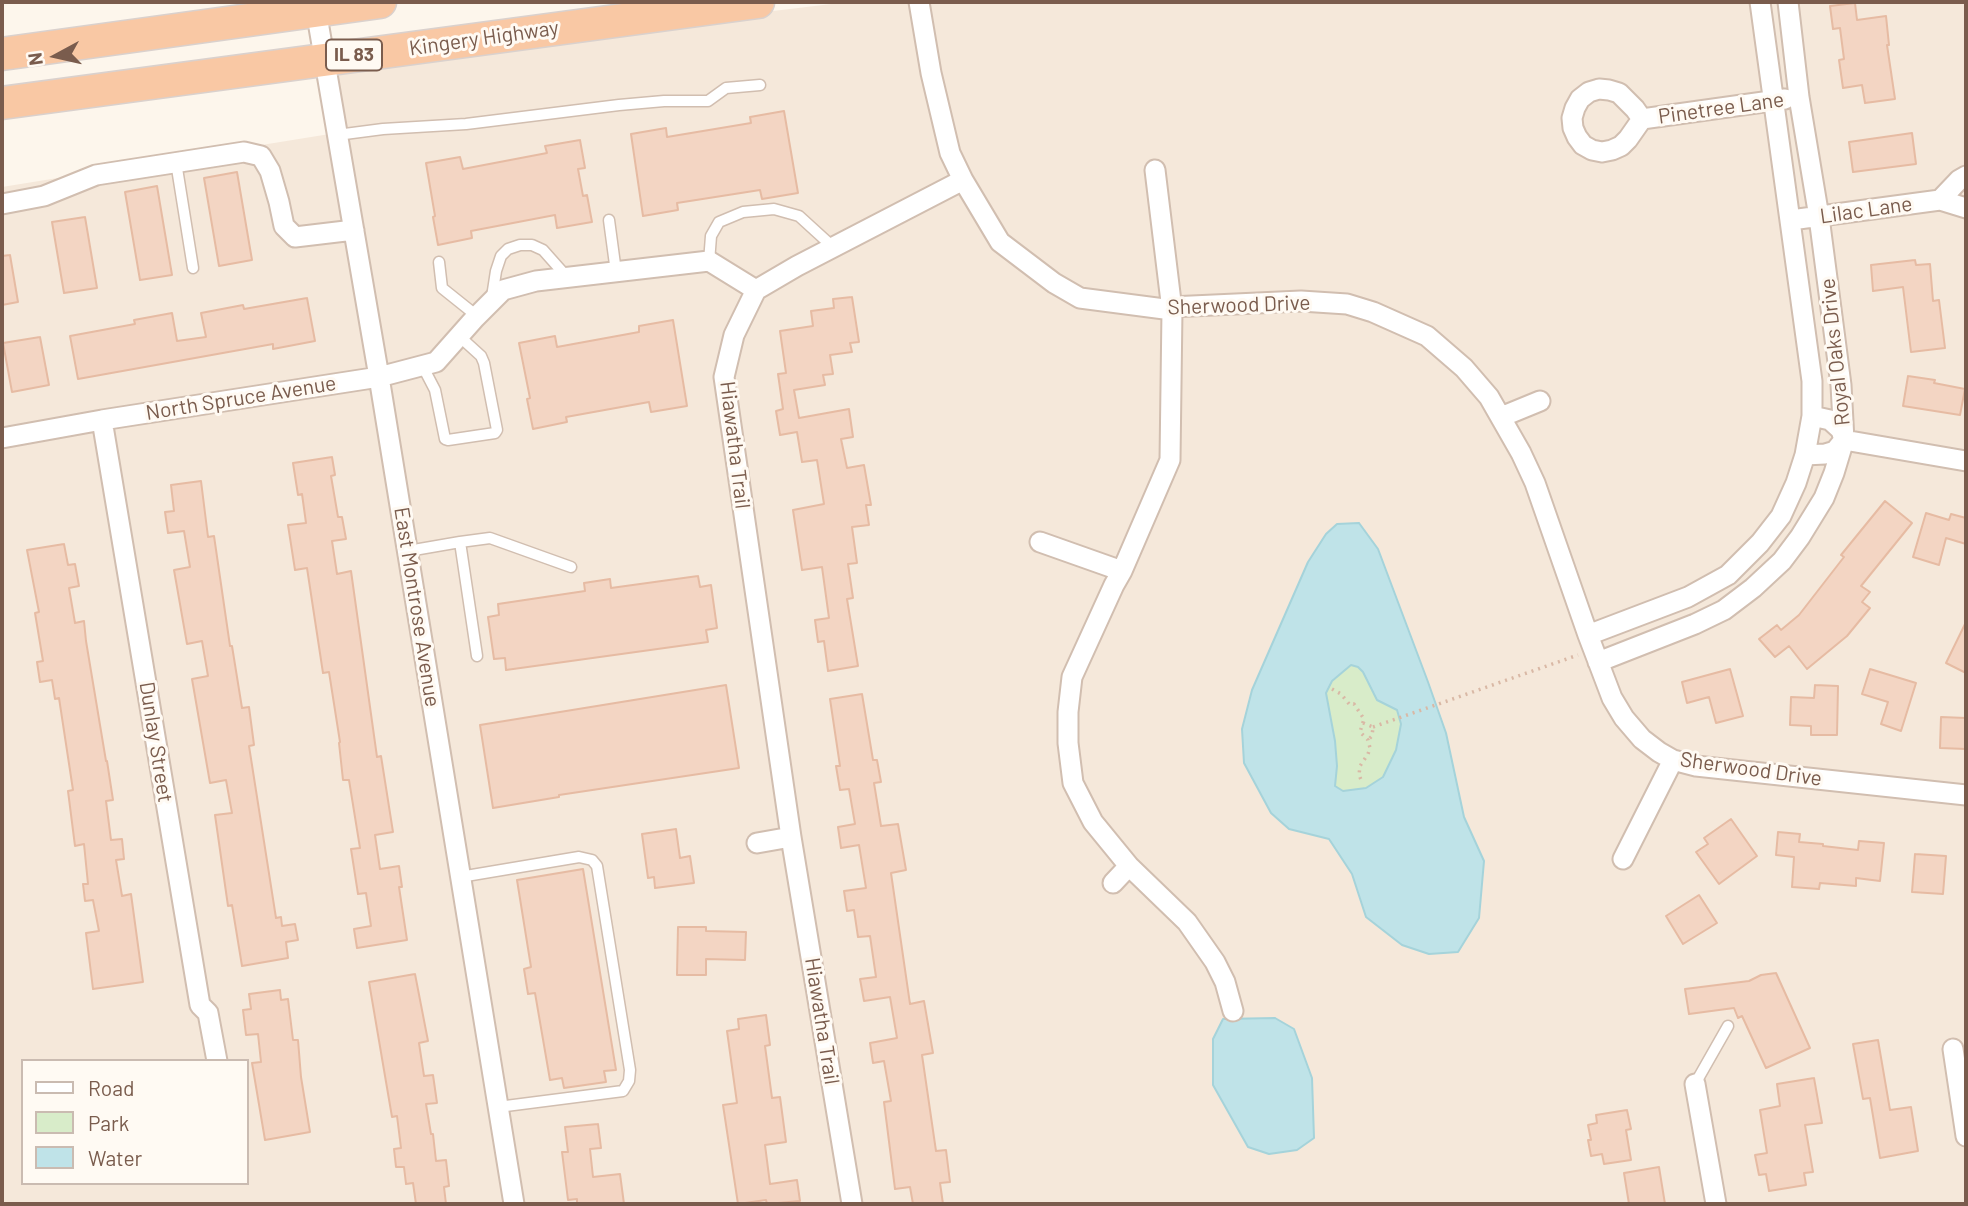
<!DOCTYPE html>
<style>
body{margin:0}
#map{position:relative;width:1968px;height:1206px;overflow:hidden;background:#fdf6ec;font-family:Barlow,sans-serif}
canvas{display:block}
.frame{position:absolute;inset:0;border:4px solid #7a5c4d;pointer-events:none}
.legend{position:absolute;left:21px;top:1059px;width:228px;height:126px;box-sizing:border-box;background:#fffaf3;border:2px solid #cabbb1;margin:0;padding:9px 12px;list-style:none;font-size:21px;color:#7a5c4d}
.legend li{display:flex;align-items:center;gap:14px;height:35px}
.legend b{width:35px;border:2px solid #cabbb1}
.north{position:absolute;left:21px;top:21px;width:70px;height:70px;-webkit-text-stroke:5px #fffaf3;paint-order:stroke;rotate:262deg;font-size:19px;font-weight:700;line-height:28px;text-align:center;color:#7a5c4d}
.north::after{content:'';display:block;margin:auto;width:24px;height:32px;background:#7a5c4d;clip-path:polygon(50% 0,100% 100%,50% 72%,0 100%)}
</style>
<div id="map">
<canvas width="1968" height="1206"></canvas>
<div class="frame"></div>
<ul class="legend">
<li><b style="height:9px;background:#fff"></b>Road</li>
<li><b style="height:19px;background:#d8ecc9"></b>Park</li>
<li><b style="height:19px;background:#bfe3e8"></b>Water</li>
</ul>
<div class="north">N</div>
</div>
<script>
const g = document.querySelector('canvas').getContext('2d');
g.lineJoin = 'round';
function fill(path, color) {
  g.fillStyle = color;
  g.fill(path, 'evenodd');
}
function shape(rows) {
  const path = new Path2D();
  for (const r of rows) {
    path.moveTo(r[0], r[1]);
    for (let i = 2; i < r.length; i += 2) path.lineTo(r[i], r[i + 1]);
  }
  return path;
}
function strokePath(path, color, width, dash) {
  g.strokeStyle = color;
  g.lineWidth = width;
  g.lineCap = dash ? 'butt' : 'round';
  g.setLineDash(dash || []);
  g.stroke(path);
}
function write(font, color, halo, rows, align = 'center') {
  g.font = font + ' Barlow,sans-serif';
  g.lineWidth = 6;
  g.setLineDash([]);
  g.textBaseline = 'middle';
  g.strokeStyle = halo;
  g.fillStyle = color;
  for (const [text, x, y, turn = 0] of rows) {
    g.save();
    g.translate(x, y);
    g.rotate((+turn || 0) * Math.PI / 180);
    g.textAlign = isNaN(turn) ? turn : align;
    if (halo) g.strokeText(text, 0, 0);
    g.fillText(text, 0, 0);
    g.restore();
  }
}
const residential = shape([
 [848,2,1966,2,1966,1204,2,1204,2,187,342,132,332,64],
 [23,1061,247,1061,247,1183,23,1183]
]);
const green = shape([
 [1351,665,1358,667,1363,672,1377,700,1397,710,1401,724,1396,750,1383,777,1366,788,1343,791,1335,787,1337,766,1335,741,1326,693,1332,681]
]);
const water = shape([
 [1359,523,1378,549,1428,682,1446,733,1464,817,1484,861,1479,918,1458,952,1429,954,1402,945,1366,917,1352,874,1329,839,1289,829,1271,813,1244,763,1242,729,1252,690,1308,562,1326,534,1337,524,1359,523],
 [1351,665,1358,667,1363,672,1377,700,1397,710,1401,724,1396,750,1383,777,1366,788,1343,791,1335,786,1337,766,1335,741,1326,693,1332,681,1351,665],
 [1275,1018,1294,1029,1312,1078,1314,1138,1297,1150,1269,1154,1248,1147,1213,1085,1213,1039,1223,1019,1275,1018]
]);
const building = shape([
 [1855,3,1857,20,1886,16,1889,45,1887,45,1895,99,1865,103,1862,85,1843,88,1839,60,1844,59,1840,28,1833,29,1830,6,1855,3],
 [784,111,798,193,762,199,760,190,677,203,678,210,643,216,631,134,666,128,667,137,751,123,750,117,784,111],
 [1912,133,1916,164,1853,172,1849,142,1912,133],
 [580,140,585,168,578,169,583,196,587,195,592,222,557,228,555,215,471,231,472,238,438,245,433,217,435,216,426,163,460,157,463,169,547,153,545,146,580,140],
 [237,172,252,260,219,266,204,178,237,172],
 [157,186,172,275,140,280,125,192,157,186],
 [85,217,97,288,64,293,52,222,85,217],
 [10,255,18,302,2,305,2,256,10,255],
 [1915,260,1916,265,1930,264,1933,301,1939,300,1945,348,1911,352,1903,287,1873,291,1871,265,1915,260],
 [852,297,859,342,850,343,852,352,830,355,833,374,823,375,825,385,794,390,799,418,849,409,853,437,841,439,847,468,864,465,871,505,866,505,869,525,852,527,857,563,848,564,853,598,847,599,858,666,828,671,824,641,818,642,815,620,829,618,822,567,802,570,793,510,824,504,817,460,802,462,797,432,780,435,776,411,783,409,778,374,786,373,780,331,813,326,811,311,834,308,833,299,852,297],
 [307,298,315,341,273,349,273,344,78,379,70,336,135,324,134,320,172,313,177,341,206,337,201,313,243,305,244,309,307,298],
 [673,320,687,406,651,412,649,402,566,417,567,422,533,429,527,399,530,398,519,343,555,336,557,347,639,332,639,326,673,320],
 [40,337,49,385,12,392,3,343,40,337],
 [1908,376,1935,380,1934,383,1965,389,1960,415,1903,406,1908,376],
 [332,457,335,475,331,476,338,517,342,517,346,539,332,541,337,574,351,571,377,757,381,756,393,832,375,835,380,869,399,866,402,887,399,887,407,940,357,948,354,929,371,926,366,893,358,894,351,849,360,848,349,780,343,780,339,743,340,742,329,672,323,673,307,568,295,570,288,525,306,523,302,494,298,495,293,463,332,457],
 [201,481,208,537,214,536,230,646,232,646,242,708,249,707,254,745,249,746,276,918,281,917,282,926,295,924,298,940,286,942,288,958,242,966,232,905,228,906,215,815,232,813,226,780,210,783,192,679,208,676,202,641,187,644,174,570,190,567,184,531,168,533,165,512,174,511,171,485,201,481],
 [1885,501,1912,523,1861,586,1870,592,1862,602,1870,608,1847,636,1807,669,1789,646,1775,657,1759,639,1777,625,1781,630,1799,615,1844,557,1841,555,1885,501],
 [1926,513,1949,520,1951,514,1966,518,1966,544,1946,538,1939,565,1913,557,1926,513],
 [64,544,68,565,75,564,79,586,69,588,75,623,84,621,86,641,106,761,107,761,113,800,106,801,111,840,122,839,124,859,116,860,122,896,131,894,143,982,93,989,86,933,99,931,93,900,85,901,83,884,88,884,84,844,75,846,68,791,73,790,59,698,55,699,52,680,40,682,37,662,43,661,35,613,39,612,27,550,64,544],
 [698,576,700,587,711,585,717,628,706,630,708,642,506,670,505,658,494,659,488,617,499,615,498,604,585,591,584,583,610,579,611,588,698,576],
 [1966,622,1966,673,1946,663,1966,622],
 [1730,669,1743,716,1716,723,1709,697,1687,703,1682,682,1730,669],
 [1870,669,1916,683,1901,731,1881,724,1888,702,1862,694,1870,669],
 [726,685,739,768,559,795,559,797,493,808,480,725,726,685],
 [1815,685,1838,686,1837,735,1811,735,1811,726,1790,725,1791,697,1814,698,1815,685],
 [862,694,873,760,877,760,881,782,874,783,881,826,898,824,906,870,891,873,910,1004,924,1001,933,1053,922,1055,936,1151,946,1150,950,1182,940,1183,943,1204,913,1204,910,1187,895,1189,884,1102,891,1101,884,1061,873,1063,870,1043,897,1038,890,997,864,1001,860,979,876,977,870,936,858,937,854,910,847,911,844,891,866,888,859,845,841,848,838,827,855,824,849,789,840,790,836,766,840,766,830,699,862,694],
 [1941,717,1966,718,1966,749,1940,748,1941,717],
 [1731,819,1757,856,1719,884,1696,852,1708,844,1704,838,1731,819],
 [676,829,680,858,690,856,694,883,655,888,654,877,648,878,642,834,676,829],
 [1778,832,1800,834,1799,842,1823,844,1823,846,1858,850,1859,841,1884,843,1880,881,1856,878,1856,886,1820,883,1819,889,1792,887,1794,857,1776,855,1778,832],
 [1915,854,1946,856,1943,894,1912,892,1915,854],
 [583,869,616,1070,604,1071,606,1082,564,1088,562,1078,550,1080,535,993,528,994,524,969,531,967,517,880,583,869],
 [1699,895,1717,923,1683,944,1666,916,1699,895],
 [678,927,706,927,706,931,746,932,745,960,706,959,706,975,677,975,678,927],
 [1776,973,1810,1048,1766,1068,1742,1016,1738,1018,1734,1008,1689,1014,1685,989,1749,981,1761,975,1776,973],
 [415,974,428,1041,419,1043,424,1076,433,1075,437,1103,426,1104,431,1134,433,1134,436,1161,446,1160,449,1186,444,1187,446,1204,416,1204,413,1183,406,1184,404,1167,396,1167,394,1149,401,1148,397,1116,392,1117,369,982,415,974],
 [280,990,281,1000,288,999,293,1040,298,1040,301,1077,310,1132,265,1140,252,1063,261,1062,258,1034,246,1035,243,1010,251,1009,249,994,280,990],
 [766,1015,770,1045,765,1046,772,1098,780,1097,786,1142,765,1145,770,1184,797,1180,800,1201,767,1204,766,1200,738,1204,723,1105,737,1103,727,1031,739,1029,738,1019,766,1015],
 [1878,1040,1890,1110,1911,1107,1918,1151,1880,1158,1870,1098,1863,1099,1853,1044,1878,1040],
 [1814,1078,1822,1123,1805,1125,1813,1172,1804,1173,1806,1185,1769,1191,1766,1174,1759,1175,1755,1155,1767,1153,1760,1110,1780,1106,1777,1084,1814,1078],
 [1627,1110,1631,1129,1626,1130,1631,1160,1604,1164,1602,1154,1591,1156,1588,1140,1591,1140,1588,1125,1597,1123,1596,1115,1627,1110],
 [598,1124,601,1148,590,1149,593,1177,620,1174,624,1204,577,1204,577,1199,568,1200,562,1152,568,1152,565,1127,598,1124],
 [1659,1167,1665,1204,1629,1204,1624,1173,1659,1167]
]);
const path = shape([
 [1332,689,1341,694,1350,705,1354,704,1364,719,1360,732,1368,740,1370,748,1368,754,1360,766,1359,775,1362,782],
 [1363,723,1373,727,1372,736,1368,740],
 [1373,727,1578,655]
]);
const service = shape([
 [337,135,383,129,466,124,619,105,664,101,708,101,726,88,760,85],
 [176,162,193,268],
 [609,220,616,272],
 [439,262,442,288,477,316],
 [709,262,711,236,719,222,743,212,774,209,799,216,833,247],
 [492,297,496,271,501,256,508,249,520,245,532,245,543,250,567,277],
 [422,365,435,390,445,439,448,440,495,433,497,430,484,363,481,356,459,336],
 [460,542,490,538,571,567],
 [408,551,460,542,477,656],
 [460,877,579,857,592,860,597,866,630,1070,629,1081,623,1091,498,1107],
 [1695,1084,1728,1026]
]);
const minor = shape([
 [919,2,931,73,950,153,963,180,1000,242,1054,283,1080,298,1172,310],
 [316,10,379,377,514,1204],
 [1599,89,1609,90,1619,93,1635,109,1642,119,1628,139,1621,146,1612,150,1602,152,1592,150,1583,145,1577,137,1573,128,1572,118,1575,108,1580,99,1589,92,1599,89],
 [1642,119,1785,99],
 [1155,170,1172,310],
 [1940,200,1959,180,1966,176],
 [2,204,44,196,96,175,244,152,261,156,270,171,279,202,284,226,295,237,354,230],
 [1791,220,1940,200,1966,208],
 [1170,307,1301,301,1347,304,1373,312,1427,336,1464,368,1489,397,1521,453,1535,483,1588,635,1612,698,1624,718,1642,739,1659,752,1673,760,1696,766,1966,795],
 [1172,310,1170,460,1122,571,1114,585,1072,677,1068,712,1068,743,1073,783,1093,822,1129,866,1187,922,1215,962,1225,982,1233,1011],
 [1501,417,1540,401],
 [102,420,200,1005,208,1013,217,1061],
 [2,438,102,420,379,377,436,362,475,318,503,290,536,281,709,261,756,290],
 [1844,440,1966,461],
 [1805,455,1825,454,1835,451,1844,440,1841,430,1830,420,1812,416],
 [1040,542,1122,571],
 [1588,635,1688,597,1728,575,1760,543,1781,516,1796,483,1805,455,1812,416,1812,381,1760,2],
 [1598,662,1695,624,1724,610,1753,588,1782,561,1800,537,1824,498,1834,473,1844,440,1841,385,1819,217,1799,97,1788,2],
 [757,843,791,837],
 [1623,859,1673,760],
 [1113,883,1129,866],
 [1953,1049,1966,1136],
 [1695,1084,1716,1204],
 [852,1204,791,837,724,377,734,335,756,290,797,266,963,180]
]);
const trunk = shape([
 [2,54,380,2],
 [2,103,758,2]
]);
const shields = [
 [354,55,56]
];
const shieldNames = [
 ["IL 83",354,55]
];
const streetNames = [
 ["Kingery Highway",484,38,-8],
 ["Pinetree Lane",1721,108,-8],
 ["Lilac Lane",1866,210,-8],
 ["Sherwood Drive",1239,305,-2],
 ["Royal Oaks Drive",1835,352,-96],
 ["North Spruce Avenue",241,398,-9],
 ["Hiawatha Trail",735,445,83],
 ["East Montrose Avenue",417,607,81],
 ["Dunlay Street",156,742,81],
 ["Sherwood Drive",1751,769,8],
 ["Hiawatha Trail",822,1021,81]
];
fill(residential, '#f5e8da');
fill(green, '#d8ecc9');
fill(water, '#bfe3e8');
strokePath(water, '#a5d3da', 2);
fill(building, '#f3d5c3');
strokePath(building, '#e6bba3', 2);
strokePath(service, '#d1beb0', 13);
strokePath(minor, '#d1beb0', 23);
strokePath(trunk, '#dad1cd', 35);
strokePath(path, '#d9b8a5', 3.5, [2, 5]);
strokePath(service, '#fff', 10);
strokePath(minor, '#fff', 19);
strokePath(trunk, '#f9c8a4', 32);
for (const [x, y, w] of shields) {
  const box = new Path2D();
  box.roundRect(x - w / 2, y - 15.5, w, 31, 5);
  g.fillStyle = '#fffaf3';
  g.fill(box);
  strokePath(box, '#7a5c4d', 2);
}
write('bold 19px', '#7a5c4d', null, shieldNames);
write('21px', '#7a5c4d', '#fffaf3', streetNames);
</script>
